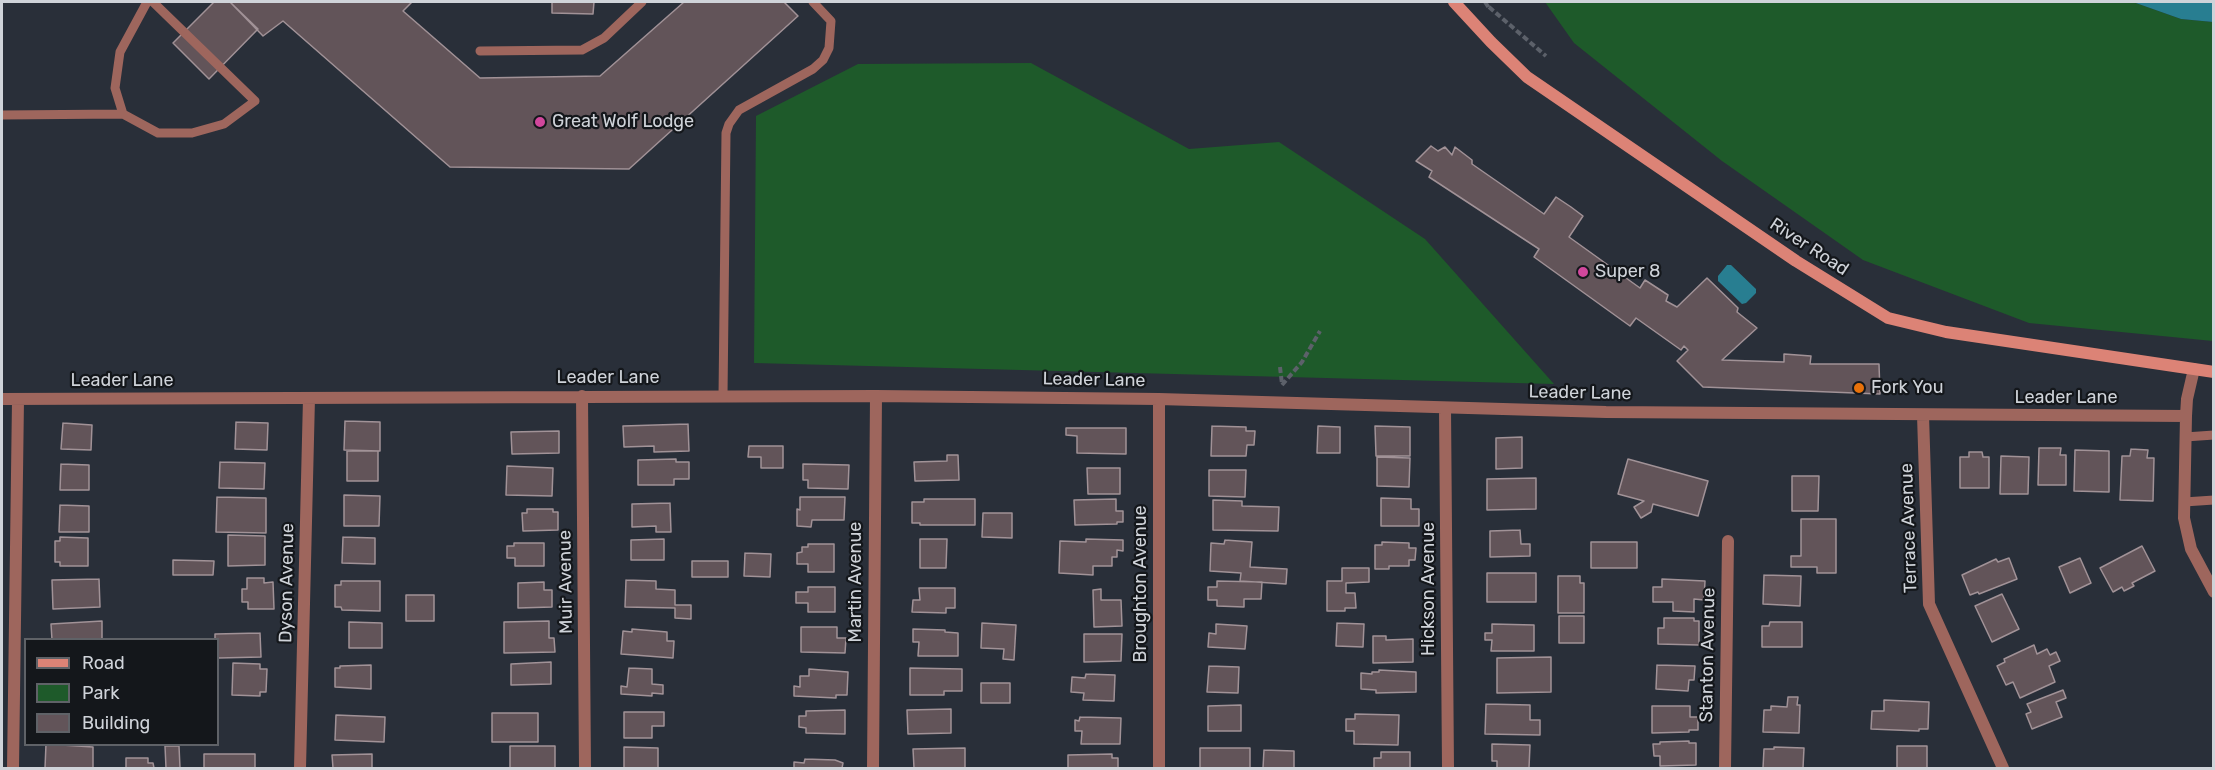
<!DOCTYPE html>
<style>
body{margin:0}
#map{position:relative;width:2215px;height:770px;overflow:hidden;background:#292f39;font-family:Rubik,sans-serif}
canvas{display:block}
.frame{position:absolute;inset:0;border:3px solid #cfd3d9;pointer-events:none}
.legend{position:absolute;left:24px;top:638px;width:195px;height:108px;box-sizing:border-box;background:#14171b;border:2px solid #5f6267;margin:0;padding:8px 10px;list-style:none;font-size:18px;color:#cfd3d9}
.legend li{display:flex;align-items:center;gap:12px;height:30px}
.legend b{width:30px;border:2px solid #5f6267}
</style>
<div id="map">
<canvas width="2215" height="770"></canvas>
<div class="frame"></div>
<ul class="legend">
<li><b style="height:8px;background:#dc8376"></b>Road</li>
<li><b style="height:16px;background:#1e5a2a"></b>Park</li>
<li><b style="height:16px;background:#625459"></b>Building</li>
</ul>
</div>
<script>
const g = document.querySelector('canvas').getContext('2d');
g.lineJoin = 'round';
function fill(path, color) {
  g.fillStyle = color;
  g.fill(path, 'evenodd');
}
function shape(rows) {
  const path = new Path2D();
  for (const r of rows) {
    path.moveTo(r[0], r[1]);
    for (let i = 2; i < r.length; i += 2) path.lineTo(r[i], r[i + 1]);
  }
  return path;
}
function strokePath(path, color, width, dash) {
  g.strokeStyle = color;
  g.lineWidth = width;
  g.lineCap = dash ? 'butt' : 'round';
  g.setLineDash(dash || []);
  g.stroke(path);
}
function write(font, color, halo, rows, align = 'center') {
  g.font = font + ' Rubik,sans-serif';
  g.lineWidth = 4.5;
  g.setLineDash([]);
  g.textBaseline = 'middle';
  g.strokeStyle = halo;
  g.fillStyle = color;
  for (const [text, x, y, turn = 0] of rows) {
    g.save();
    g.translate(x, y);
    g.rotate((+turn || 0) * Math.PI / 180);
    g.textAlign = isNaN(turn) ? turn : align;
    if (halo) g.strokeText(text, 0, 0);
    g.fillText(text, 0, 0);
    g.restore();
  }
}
const green = shape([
 [1545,2,2133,2,2181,19,2213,22,2213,341,2029,323,1863,260,1722,161,1574,43],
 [1031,63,1189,149,1279,142,1425,239,1554,384,754,363,756,116,858,64]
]);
const water = shape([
 [2133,2,2213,2,2213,22,2181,19],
 [1727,265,1731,265,1756,289,1756,293,1746,303,1742,304,1718,281,1718,276]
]);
const building = shape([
 [214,2,230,2,258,29,209,79,173,43,214,2],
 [230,2,412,2,403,11,480,78,600,76,684,2,784,2,798,16,629,169,450,167,283,21,263,36,230,2],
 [552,2,594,2,593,14,552,13,552,2],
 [1431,146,1438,151,1445,147,1452,155,1455,147,1472,160,1472,164,1544,214,1556,197,1571,207,1583,216,1569,237,1640,288,1645,280,1668,295,1666,301,1677,307,1707,278,1738,308,1737,312,1757,328,1722,360,1784,362,1784,354,1811,356,1810,364,1879,364,1880,394,1703,387,1677,361,1688,350,1684,346,1681,350,1636,318,1630,326,1534,257,1539,249,1429,177,1432,171,1416,161,1431,146],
 [345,421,380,422,380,451,344,450,345,421],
 [236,422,268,423,267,450,235,449,236,422],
 [63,423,92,425,91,450,61,449,63,423],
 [688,424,689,451,654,452,654,446,624,447,623,426,688,424],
 [1212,426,1246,427,1246,431,1255,431,1254,445,1247,445,1246,456,1211,456,1212,426],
 [1318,426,1340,427,1340,453,1317,453,1318,426],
 [1375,426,1410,427,1410,456,1376,456,1375,426],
 [1066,428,1126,428,1126,454,1077,453,1077,436,1066,435,1066,428],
 [559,431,559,453,512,454,511,432,559,431],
 [1522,437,1522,468,1496,469,1496,438,1522,437],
 [749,446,783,446,783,468,761,468,761,457,748,457,749,446],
 [2039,448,2061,448,2060,455,2066,455,2066,485,2038,485,2039,448],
 [2131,449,2148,450,2147,458,2154,458,2153,501,2120,500,2122,456,2130,456,2131,449],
 [2075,450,2109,451,2109,492,2074,491,2075,450],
 [347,451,378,451,378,481,347,481,347,451],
 [1969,452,1982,452,1983,457,1989,457,1989,488,1960,488,1960,457,1969,457,1969,452],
 [947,455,958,455,959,480,915,481,914,462,947,461,947,455],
 [2001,456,2029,457,2028,494,2000,494,2001,456],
 [1377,457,1410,458,1409,487,1377,486,1377,457],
 [676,459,676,462,689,462,689,479,674,479,674,485,638,485,638,460,676,459],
 [1628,459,1708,481,1698,516,1653,504,1651,512,1641,518,1634,507,1644,501,1618,494,1628,459],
 [220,462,265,463,264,489,219,488,220,462],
 [61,464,89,465,89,490,60,490,61,464],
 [803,464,849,465,848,489,808,488,808,480,803,480,803,464],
 [507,466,553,468,552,496,506,495,507,466],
 [1087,468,1120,468,1120,494,1088,494,1087,468],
 [1209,470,1246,470,1245,497,1209,496,1209,470],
 [1792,476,1819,476,1818,511,1792,511,1792,476],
 [1536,478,1536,509,1487,510,1487,479,1536,478],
 [344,495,380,496,379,526,344,526,344,495],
 [217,497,266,498,266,533,216,532,217,497],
 [800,497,845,497,844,520,812,520,811,527,797,526,797,509,800,510,800,497],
 [1381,498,1411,499,1411,509,1419,509,1419,526,1381,526,1381,498],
 [924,499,975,499,975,525,920,525,920,523,912,523,912,502,924,502,924,499],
 [1116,499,1116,511,1123,511,1123,522,1117,522,1117,524,1075,525,1074,500,1116,499],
 [1213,500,1242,501,1242,506,1279,507,1278,531,1213,530,1213,500],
 [670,503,671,532,656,532,656,526,632,527,632,504,670,503],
 [60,505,89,506,89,532,59,532,60,505],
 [527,509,553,509,553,512,558,512,558,530,523,531,522,513,527,513,527,509],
 [983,513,1012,513,1012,538,982,537,983,513],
 [1801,519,1836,519,1836,573,1817,573,1817,567,1791,567,1791,556,1801,556,1801,519],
 [1520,530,1521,544,1530,544,1530,556,1490,557,1490,531,1520,530],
 [228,535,265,536,265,565,228,566,228,535],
 [60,537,88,538,88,566,60,566,60,562,55,562,55,541,60,541,60,537],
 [343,537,375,538,375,564,342,563,343,537],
 [664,539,664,560,631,560,631,540,664,539],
 [920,539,947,539,946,568,920,568,920,539],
 [1086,539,1123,540,1123,551,1117,550,1117,557,1112,557,1112,566,1093,566,1093,575,1059,573,1060,541,1086,542,1086,539],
 [1225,540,1252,542,1250,567,1287,569,1286,584,1240,581,1241,573,1210,571,1211,543,1224,544,1225,540],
 [1382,542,1409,543,1409,548,1416,548,1415,560,1409,560,1409,566,1389,566,1389,569,1375,569,1375,545,1382,545,1382,542],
 [1591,542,1637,542,1637,568,1591,568,1591,542],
 [514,543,544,543,544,566,515,566,515,558,507,558,507,546,514,546,514,543],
 [808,544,834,544,834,572,808,572,808,564,797,564,797,553,802,552,802,547,808,547,808,544],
 [2142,546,2155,571,2132,583,2134,586,2124,591,2122,587,2113,592,2100,568,2142,546],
 [745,553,771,554,770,577,744,576,745,553],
 [2009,558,2017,579,1979,594,1978,592,1970,595,1962,575,1996,559,1998,562,2009,558],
 [2080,558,2091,583,2070,593,2059,567,2080,558],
 [173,560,214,561,213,575,173,575,173,560],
 [692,561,728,561,728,577,692,577,692,561],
 [1342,568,1369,568,1369,582,1346,583,1346,593,1355,593,1356,608,1345,608,1345,611,1327,611,1327,581,1342,581,1342,568],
 [1487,573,1536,573,1536,602,1487,602,1487,573],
 [1764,575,1801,576,1800,606,1763,604,1764,575],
 [1558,576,1580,576,1580,583,1584,583,1584,613,1558,613,1558,576],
 [247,578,264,578,264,583,273,582,274,609,248,609,248,602,242,602,242,589,247,589,247,578],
 [99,579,100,607,53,609,52,580,99,579],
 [1662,579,1705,581,1704,600,1694,599,1694,612,1673,611,1673,602,1653,602,1653,587,1662,587,1662,579],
 [626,580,656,581,656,589,675,590,675,605,691,605,691,619,675,618,675,608,625,607,626,580],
 [341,581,380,581,380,611,342,610,341,607,335,607,335,585,341,585,341,581],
 [1217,581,1262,582,1261,599,1244,599,1244,607,1217,606,1217,600,1208,600,1208,587,1217,587,1217,581],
 [544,582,544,590,552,590,552,607,518,608,518,583,544,582],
 [808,587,835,587,835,612,808,612,808,603,796,603,796,592,808,592,808,587],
 [919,588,955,588,955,608,946,608,946,613,912,612,913,600,920,600,919,588],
 [1101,589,1101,600,1121,600,1122,626,1094,627,1093,590,1101,589],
 [2002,594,2019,629,1992,642,1975,606,2002,594],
 [406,595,434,595,434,621,406,621,406,595],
 [1559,616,1584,616,1584,643,1559,643,1559,616],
 [1664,618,1694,618,1694,621,1699,621,1699,645,1658,644,1658,628,1664,628,1664,618],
 [102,621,102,640,52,640,51,624,102,621],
 [549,621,549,638,554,638,555,652,504,653,504,622,549,621],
 [349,622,382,623,382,648,349,648,349,622],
 [1770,622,1802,622,1802,647,1762,647,1762,626,1769,626,1770,622],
 [982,623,1016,625,1014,660,1003,659,1004,649,981,648,982,623],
 [1337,623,1364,624,1363,647,1336,646,1337,623],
 [1216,624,1247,626,1245,649,1208,647,1209,633,1216,634,1216,624],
 [1492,624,1534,625,1534,651,1491,651,1492,640,1485,640,1485,633,1492,633,1492,624],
 [801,627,837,627,837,638,846,638,845,653,801,652,801,627],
 [632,629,667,632,667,641,674,641,673,658,621,654,623,631,632,632,632,629],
 [913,629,945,630,945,632,958,633,958,656,918,656,919,642,913,642,913,629],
 [260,633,261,657,218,658,218,640,215,640,215,634,260,633],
 [1084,634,1122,634,1121,661,1084,662,1084,634],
 [1373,636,1386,636,1386,640,1413,639,1413,662,1373,663,1373,636],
 [2034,645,2037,654,2047,649,2050,655,2056,652,2060,661,2049,666,2055,682,2020,698,2013,682,2006,685,1997,666,2005,662,2004,659,2034,645],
 [1551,657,1551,692,1497,693,1497,658,1551,657],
 [551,662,551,684,511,685,511,664,551,662],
 [233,663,260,664,260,669,267,669,266,692,260,692,260,696,232,695,233,663],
 [371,665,371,689,335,687,335,668,340,668,340,666,371,665],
 [1657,665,1695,666,1694,680,1689,680,1688,691,1656,689,1657,665],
 [1209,666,1239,667,1238,693,1207,692,1209,666],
 [629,668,652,669,652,684,663,685,663,694,652,693,652,696,621,694,621,686,627,687,629,668],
 [910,668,962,669,962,691,944,691,944,695,910,695,910,668],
 [809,669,848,672,847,695,836,695,836,698,794,696,794,686,800,687,800,676,809,676,809,669],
 [1379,670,1416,672,1416,692,1376,693,1376,690,1361,689,1361,673,1372,674,1372,672,1379,672,1379,670],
 [1086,674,1115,675,1114,701,1083,700,1084,693,1071,692,1072,677,1085,678,1086,674],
 [981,683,1010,683,1010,703,981,703,981,683],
 [2063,690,2066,698,2056,702,2062,717,2032,729,2026,714,2031,712,2027,704,2063,690],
 [1788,697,1798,697,1797,705,1800,705,1799,733,1763,732,1764,710,1771,710,1771,706,1787,707,1788,697],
 [1884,700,1929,702,1928,729,1919,729,1919,731,1871,729,1872,711,1884,711,1884,700],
 [1486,704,1530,705,1530,720,1540,720,1540,735,1485,734,1486,704],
 [1241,705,1241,731,1208,731,1208,706,1241,705],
 [1652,706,1690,706,1690,717,1698,717,1698,730,1689,730,1689,732,1652,733,1652,706],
 [951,709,951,733,908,734,907,710,951,709],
 [845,710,845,734,806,733,806,728,799,727,799,716,806,716,806,711,845,710],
 [624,712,664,712,664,726,652,726,652,738,624,738,624,712],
 [492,713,538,713,538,742,492,742,492,713],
 [1355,714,1399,715,1398,745,1354,744,1354,731,1346,731,1346,719,1355,719,1355,714],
 [336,715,385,717,384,742,335,740,336,715],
 [1080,717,1121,718,1120,744,1081,744,1082,731,1075,731,1075,720,1079,721,1080,717],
 [1689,741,1689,743,1696,743,1696,765,1660,766,1660,756,1654,756,1653,744,1660,744,1660,742,1689,741],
 [46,744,93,747,93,768,45,768,46,744],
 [1492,744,1530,745,1529,768,1497,768,1497,761,1492,761,1492,744],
 [165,746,179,746,180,768,186,768,166,768,165,746],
 [510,746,555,746,555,768,510,768,510,746],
 [1897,746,1927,746,1927,768,1897,768,1897,746],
 [624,747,658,748,658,768,624,768,624,747],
 [1774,747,1804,748,1803,768,1763,768,1764,749,1774,749,1774,747],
 [965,748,965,768,914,768,913,749,965,748],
 [1200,748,1250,748,1250,768,1200,768,1200,748],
 [1264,750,1294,751,1294,768,1263,768,1264,750],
 [1381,752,1410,752,1410,768,1374,768,1374,758,1381,758,1381,752],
 [204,754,255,754,255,768,204,768,204,754],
 [372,754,372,768,333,768,332,755,372,754],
 [1112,754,1112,758,1118,758,1118,768,1068,768,1068,755,1112,754],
 [126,758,148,758,148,763,153,763,154,768,126,768,126,758],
 [805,759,835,760,843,763,842,768,794,768,794,762,804,763,805,759]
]);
const path = shape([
 [1485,2,1489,8],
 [1489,7,1546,56],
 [1280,367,1282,384],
 [1282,385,1302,362,1320,331]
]);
const service = shape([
 [147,2,120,52,115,88,123,114,158,133,192,133,224,124,255,101,153,2],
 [480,51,582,50,604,38,642,2],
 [2,115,123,114],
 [723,396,726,133,729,124,739,110,813,69,823,60,829,48,831,21,813,2],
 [2185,437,2214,435],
 [2184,502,2214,500]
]);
const minor = shape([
 [2194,369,2187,399,2186,416,2184,518,2191,549,2214,592],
 [582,396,585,768],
 [2,399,876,396,1159,399,1606,412,2186,416],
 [1445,408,1448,768],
 [1923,415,1929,604,2003,768],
 [13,768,18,400],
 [300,768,309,398],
 [873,768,876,396],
 [1159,768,1159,399],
 [1725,768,1728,541]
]);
const secondary = shape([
 [1454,2,1491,42,1527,77,1796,261,1888,318,1946,332,2214,372]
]);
const markers = [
 [540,122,6,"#d1479c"],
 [1583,272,6,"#d1479c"],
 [1859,388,6,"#e8710a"]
];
const poiNames = [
 ["Great Wolf Lodge",552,122],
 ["Super 8",1595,272],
 ["Fork You",1871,388]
];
const streetNames = [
 ["River Road",1809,247,33],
 ["Leader Lane",608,378],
 ["Leader Lane",1094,380,1],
 ["Leader Lane",122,381],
 ["Leader Lane",1580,393,1],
 ["Leader Lane",2066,398],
 ["Terrace Avenue",1909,528,-92],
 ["Muir Avenue",566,582,-91],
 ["Martin Avenue",856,582,-90],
 ["Dyson Avenue",287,583,-89],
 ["Broughton Avenue",1141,584,-90],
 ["Hickson Avenue",1429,589,-90],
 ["Stanton Avenue",1708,655,-89]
];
fill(green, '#1e5a2a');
fill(water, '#287e91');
fill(building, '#625459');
strokePath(building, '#a19297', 1.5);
strokePath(path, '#5c616a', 4, [6, 3]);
strokePath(service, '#9e665d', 9);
strokePath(minor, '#9e665d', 12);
strokePath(secondary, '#dc8376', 12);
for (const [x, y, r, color] of markers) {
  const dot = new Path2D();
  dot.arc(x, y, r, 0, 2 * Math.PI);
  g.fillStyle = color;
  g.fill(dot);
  strokePath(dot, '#14171b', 2);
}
write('18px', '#cfd3d9', '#14171b', poiNames, 'left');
write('18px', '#cfd3d9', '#14171b', streetNames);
</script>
